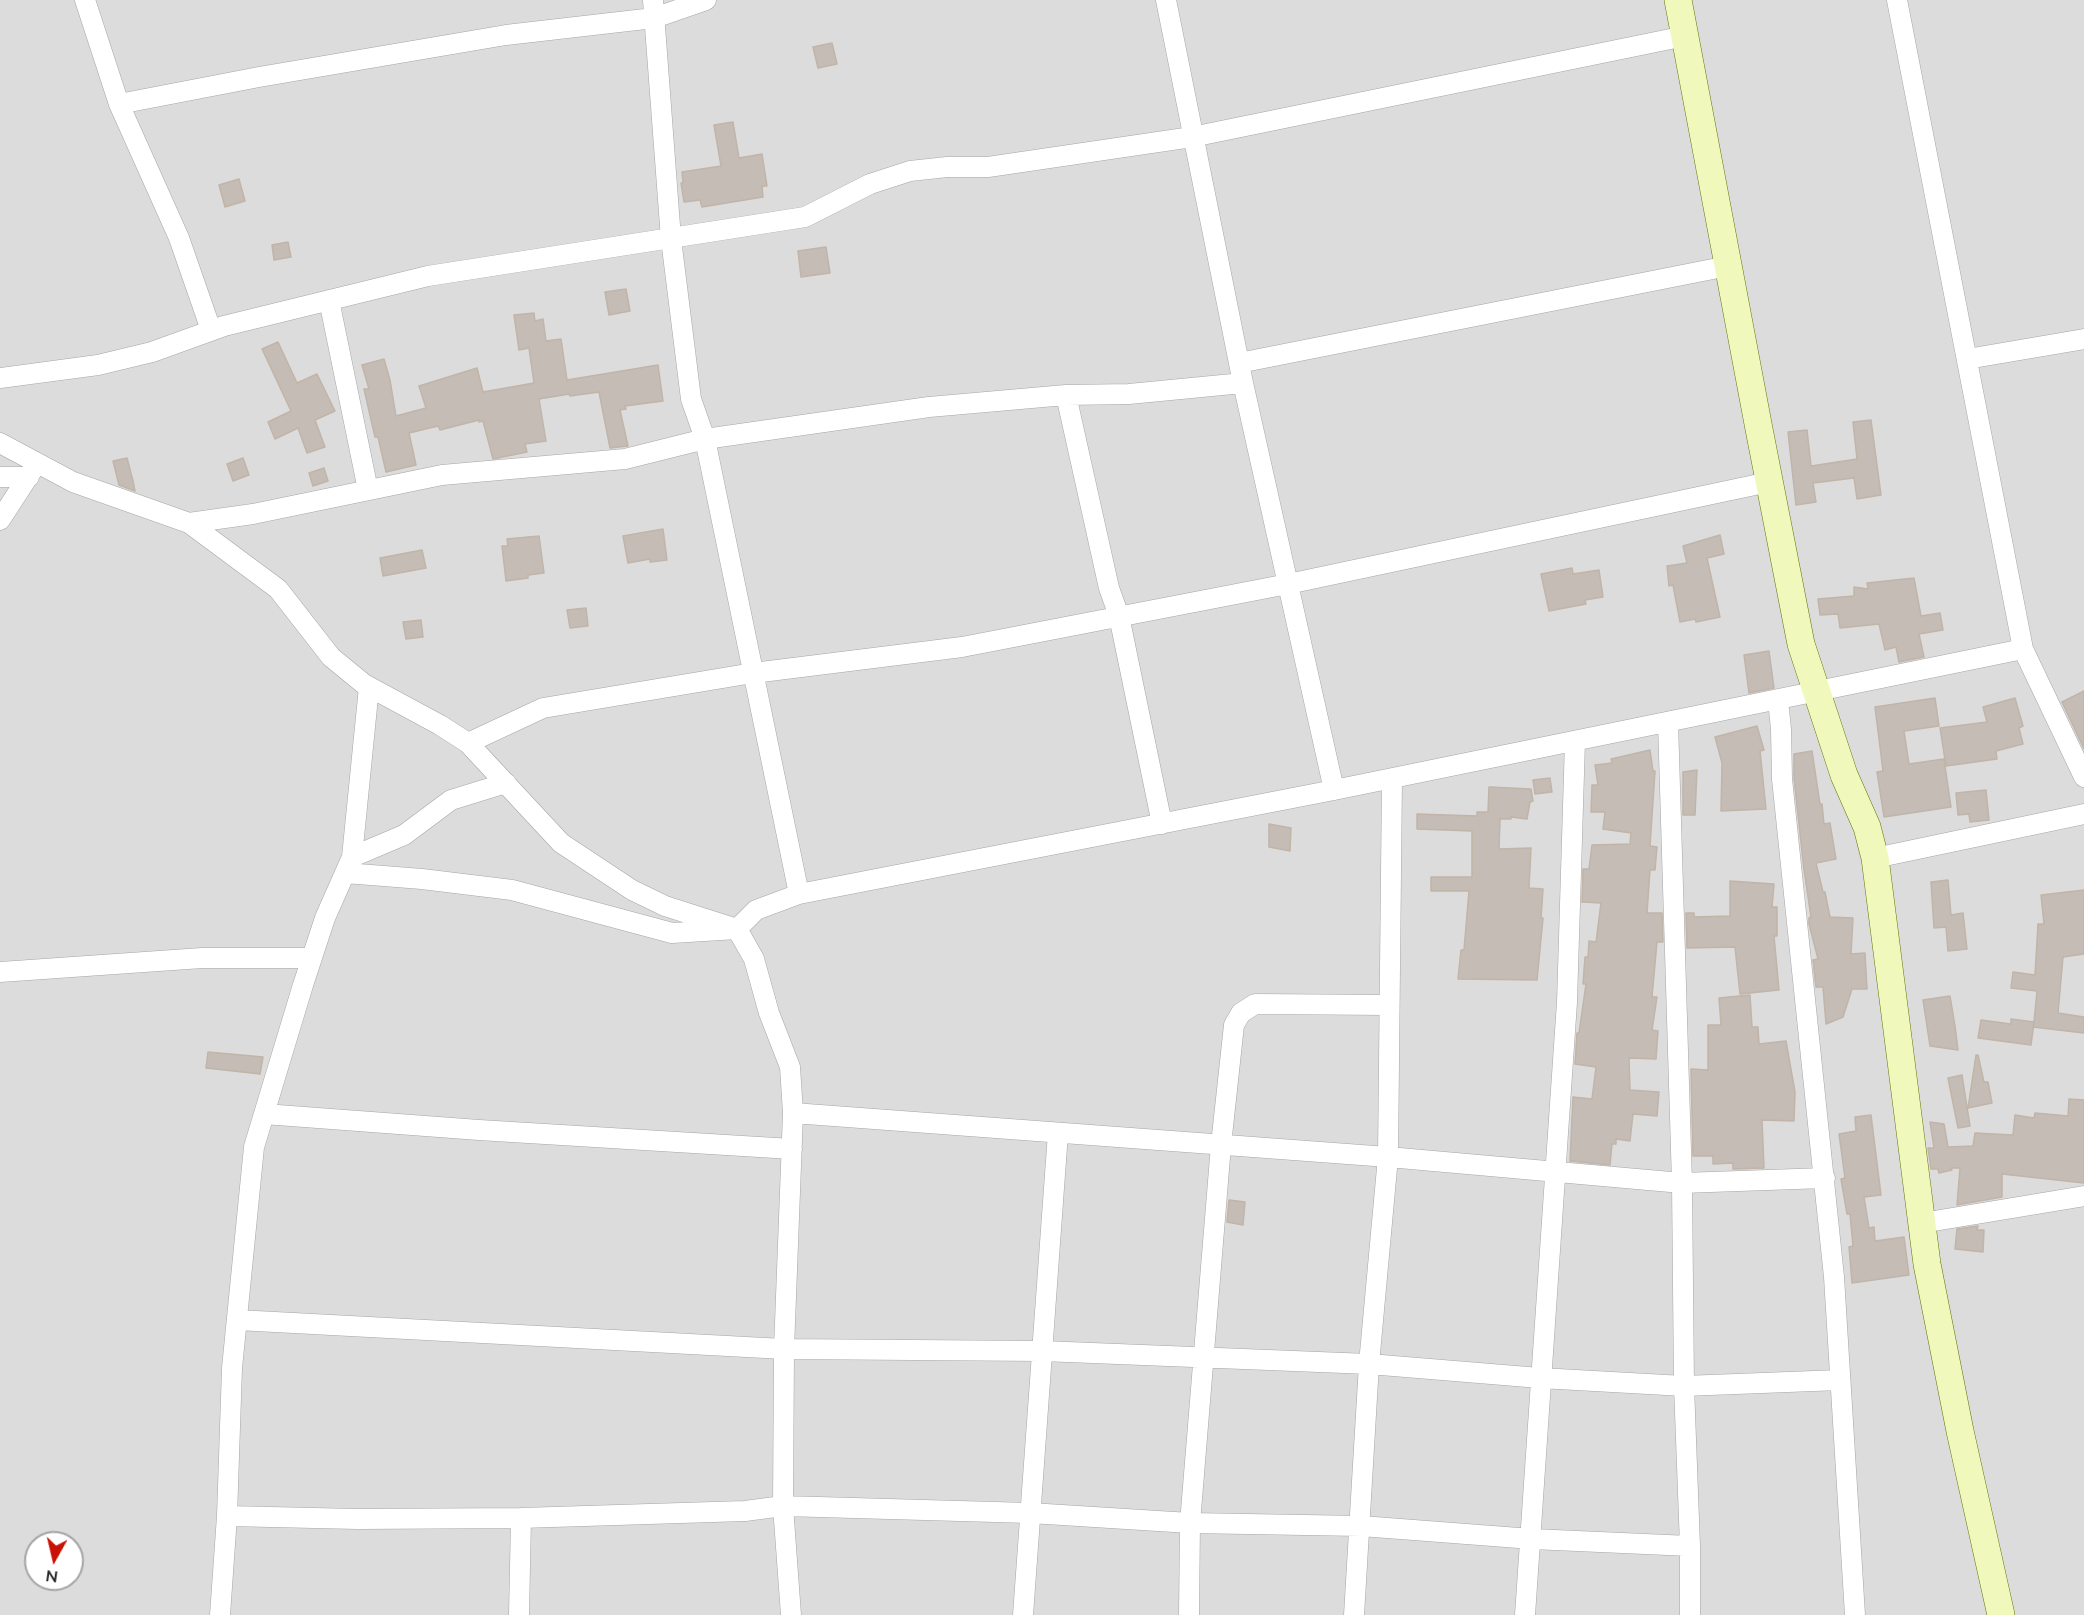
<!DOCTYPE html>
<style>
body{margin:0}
#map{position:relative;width:2084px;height:1615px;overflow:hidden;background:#efede5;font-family:Mulish,sans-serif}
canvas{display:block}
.north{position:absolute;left:24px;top:1531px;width:60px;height:60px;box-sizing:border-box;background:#fff;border:2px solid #a5a5a5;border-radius:50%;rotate:188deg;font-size:16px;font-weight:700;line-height:24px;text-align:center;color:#1f1f1f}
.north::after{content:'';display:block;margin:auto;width:21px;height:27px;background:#c91104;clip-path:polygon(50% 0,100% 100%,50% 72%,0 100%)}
</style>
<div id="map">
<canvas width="2084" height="1615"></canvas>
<div class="north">N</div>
</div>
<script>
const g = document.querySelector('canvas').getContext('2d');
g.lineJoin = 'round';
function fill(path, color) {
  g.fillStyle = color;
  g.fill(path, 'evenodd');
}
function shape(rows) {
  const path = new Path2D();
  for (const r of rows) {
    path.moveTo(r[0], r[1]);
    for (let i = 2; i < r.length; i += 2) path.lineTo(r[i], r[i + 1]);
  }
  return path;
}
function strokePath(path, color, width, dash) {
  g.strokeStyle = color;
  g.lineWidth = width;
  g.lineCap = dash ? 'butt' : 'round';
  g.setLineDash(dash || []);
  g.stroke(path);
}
const residential = shape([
 [0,0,2084,0,2084,1615,0,1615],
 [36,1543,72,1543,72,1579,36,1579]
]);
const building = shape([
 [832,43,837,64,818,68,813,47,832,43],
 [733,122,739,158,762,154,767,186,762,186,763,197,702,207,700,200,684,202,681,183,683,183,682,172,721,166,714,125,733,122],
 [239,179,245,201,225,207,219,185,239,179],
 [288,242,291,257,274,260,272,245,288,242],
 [826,247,830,273,801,277,798,251,826,247],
 [626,289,630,311,609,315,605,292,626,289],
 [534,313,535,321,543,319,546,341,561,339,567,380,658,365,663,401,625,406,626,409,620,410,628,446,610,448,599,392,570,396,569,394,539,399,546,441,525,444,527,452,493,459,483,421,479,422,479,420,440,430,438,426,409,433,416,465,386,472,378,437,375,437,364,389,369,389,362,365,384,359,390,380,396,416,426,408,419,386,477,368,483,392,534,383,529,348,519,350,514,315,534,313],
 [278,342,297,383,317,374,335,411,315,420,325,447,307,453,298,428,275,439,268,422,291,411,262,349,278,342],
 [1871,420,1881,495,1857,499,1854,478,1813,483,1816,502,1796,505,1788,432,1807,430,1811,466,1857,459,1853,422,1871,420],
 [127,458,133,481,135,491,119,485,113,461,127,458],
 [243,458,249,475,233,481,227,464,243,458],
 [324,468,328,481,313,486,309,473,324,468],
 [663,529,667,560,650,562,650,559,628,563,623,536,663,529],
 [1720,535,1724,554,1707,558,1720,617,1696,622,1695,619,1680,622,1673,585,1669,586,1667,566,1687,563,1683,546,1720,535],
 [539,536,544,573,528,575,528,578,506,581,502,546,508,546,507,539,539,536],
 [422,550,426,568,383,576,380,558,422,550],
 [1572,568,1573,574,1599,570,1603,597,1585,600,1586,604,1549,611,1541,574,1572,568],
 [1914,578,1921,616,1940,613,1943,630,1919,634,1924,657,1899,662,1896,647,1885,650,1879,624,1840,628,1838,614,1820,615,1818,599,1854,596,1854,587,1868,589,1867,583,1914,578],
 [586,608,588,626,570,628,567,610,586,608],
 [421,620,423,637,406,639,403,622,421,620],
 [1769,651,1774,688,1749,693,1744,655,1769,651],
 [2084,691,2084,749,2062,702,2084,691],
 [1935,698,1939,726,1904,731,1909,764,1944,759,1951,807,1884,817,1877,772,1883,771,1875,707,1935,698],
 [2015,698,2023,726,2019,728,2023,744,1996,751,1997,759,1946,766,1940,728,1987,722,1983,707,2015,698],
 [1757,726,1764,750,1760,751,1766,809,1721,811,1722,763,1715,737,1757,726],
 [1650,750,1653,771,1655,771,1650,846,1657,847,1655,870,1650,870,1647,913,1662,913,1663,942,1657,942,1652,997,1657,997,1652,1030,1658,1031,1656,1059,1629,1058,1630,1090,1659,1092,1657,1116,1633,1114,1630,1141,1616,1139,1616,1144,1612,1144,1610,1165,1570,1161,1573,1097,1592,1099,1596,1067,1575,1064,1577,1033,1579,1033,1586,984,1583,984,1585,957,1588,957,1589,941,1596,942,1601,903,1582,902,1583,869,1589,869,1592,845,1630,844,1631,833,1603,829,1605,812,1591,812,1592,785,1598,785,1595,765,1612,763,1611,759,1650,750],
 [1812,751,1820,804,1822,804,1824,824,1830,823,1836,859,1816,863,1823,892,1825,892,1830,917,1853,918,1851,954,1865,953,1867,989,1852,989,1843,1017,1826,1024,1823,987,1816,987,1813,960,1818,959,1809,924,1809,918,1811,917,1804,870,1794,778,1794,754,1812,751],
 [1697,770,1695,815,1683,815,1683,772,1697,770],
 [1550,778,1552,792,1535,794,1533,780,1550,778],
 [1489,787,1531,789,1533,801,1530,802,1527,819,1511,817,1511,819,1500,819,1499,849,1531,848,1529,888,1543,889,1541,918,1543,918,1537,980,1458,979,1461,950,1464,950,1469,891,1431,891,1431,877,1472,877,1472,831,1417,829,1417,814,1477,816,1477,812,1488,812,1489,787],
 [1986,790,1989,820,1970,822,1969,814,1958,815,1956,793,1986,790],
 [1269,824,1291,828,1290,851,1269,847,1269,824],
 [1948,880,1951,915,1963,913,1967,949,1948,951,1946,927,1934,928,1931,882,1948,880],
 [1730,881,1774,884,1772,907,1777,907,1777,936,1774,936,1779,990,1740,994,1735,947,1687,948,1686,913,1694,913,1694,917,1730,916,1730,881],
 [2084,890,2084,954,2063,957,2058,1013,2084,1017,2084,1033,2033,1027,2034,1023,2031,1045,1978,1038,1981,1020,2011,1024,2011,1019,2034,1022,2037,991,2011,988,2013,972,2035,975,2038,924,2044,924,2041,895,2084,890],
 [1750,995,1752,1027,1758,1027,1759,1044,1786,1041,1795,1092,1794,1121,1762,1120,1764,1168,1733,1169,1733,1163,1713,1164,1713,1156,1693,1156,1691,1069,1708,1070,1708,1025,1721,1025,1719,998,1750,995],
 [1950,996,1955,1026,1958,1050,1930,1046,1923,1000,1950,996],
 [208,1052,263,1057,260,1074,206,1068,208,1052],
 [1976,1055,1978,1055,1984,1082,1988,1082,1992,1103,1968,1108,1976,1055],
 [1962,1075,1970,1126,1958,1128,1948,1078,1962,1075],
 [2069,1099,2084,1100,2084,1183,2002,1174,2002,1197,1957,1205,1960,1168,1951,1168,1952,1170,1939,1173,1938,1169,1931,1169,1928,1148,1934,1148,1930,1122,1944,1124,1948,1147,1973,1146,1975,1133,2013,1135,2015,1115,2034,1118,2035,1113,2068,1116,2069,1099],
 [1871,1115,1881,1195,1864,1197,1869,1228,1874,1227,1875,1241,1904,1237,1909,1275,1852,1283,1849,1247,1853,1246,1850,1214,1847,1214,1841,1179,1845,1178,1839,1134,1856,1131,1855,1117,1871,1115],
 [1229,1200,1245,1202,1243,1225,1227,1222,1229,1200],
 [1978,1226,1977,1230,1984,1230,1983,1252,1955,1249,1957,1229,1978,1226]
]);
const street = shape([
 [85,0,119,104],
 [653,0,671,239,691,399,705,439,799,894],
 [1166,0,1243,383,1334,790],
 [1897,0,2023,649,2084,777],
 [329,300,368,490],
 [211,330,179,238,119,104,259,77,506,35,654,18,706,0],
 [1967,359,2084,339],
 [1239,363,1728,266],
 [0,378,98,365,152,352,224,326,428,276,805,217,870,184,910,171,947,167,988,167,1192,137,1685,36],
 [1066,395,1109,588,1119,616,1162,824],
 [0,443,73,482,189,523,278,589,331,657,364,684,440,725,468,743,561,843,632,890,665,906,737,929,754,959,769,1013,790,1067,793,1113,784,1349,783,1506,791,1615],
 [0,477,29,477],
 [0,520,37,463],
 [189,523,253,514,442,475,625,459,705,439,929,407,1066,395,1129,394,1243,383],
 [1778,700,1781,729,1782,779,1834,1277,1855,1615],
 [1668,722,1682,1183,1684,1386,1690,1546,1690,1615],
 [468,743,543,708,753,673,962,647,1288,584,1769,482],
 [352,857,404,835,451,800,506,783],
 [1875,858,2084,814],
 [345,873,422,879,512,890,672,933,737,929,756,910,799,894,1334,790,2023,649],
 [0,972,202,958,312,958],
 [793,1113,1388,1157,1682,1183,1825,1178],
 [264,1114,479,1130,792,1149],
 [1922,1223,2084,1196],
 [237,1320,784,1349,1042,1351,1369,1364,1540,1378,1684,1386,1840,1380],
 [227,1516,358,1519,521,1518,745,1511,783,1506,1030,1513,1190,1523,1361,1526,1532,1539,1690,1546],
 [220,1615,227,1516,232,1368,254,1147,303,985,325,918,352,857,369,687],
 [519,1615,521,1518],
 [1023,1615,1058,1133],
 [1189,1615,1190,1523,1221,1145,1234,1025,1241,1013,1255,1004,1389,1005],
 [1354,1615,1369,1364,1388,1157,1392,778],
 [1525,1615,1567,1002,1575,741]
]);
const secondary = shape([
 [1678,0,1759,429,1801,644,1844,775,1867,827,1875,858,1927,1264,1960,1431,2001,1615]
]);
fill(residential, '#dddcdc');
fill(building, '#c4bcb5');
strokePath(building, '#c1b4a8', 1.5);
strokePath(street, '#a6a6a6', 21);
strokePath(secondary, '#627507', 28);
strokePath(street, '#fff', 20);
strokePath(secondary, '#f1f8bb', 27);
</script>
